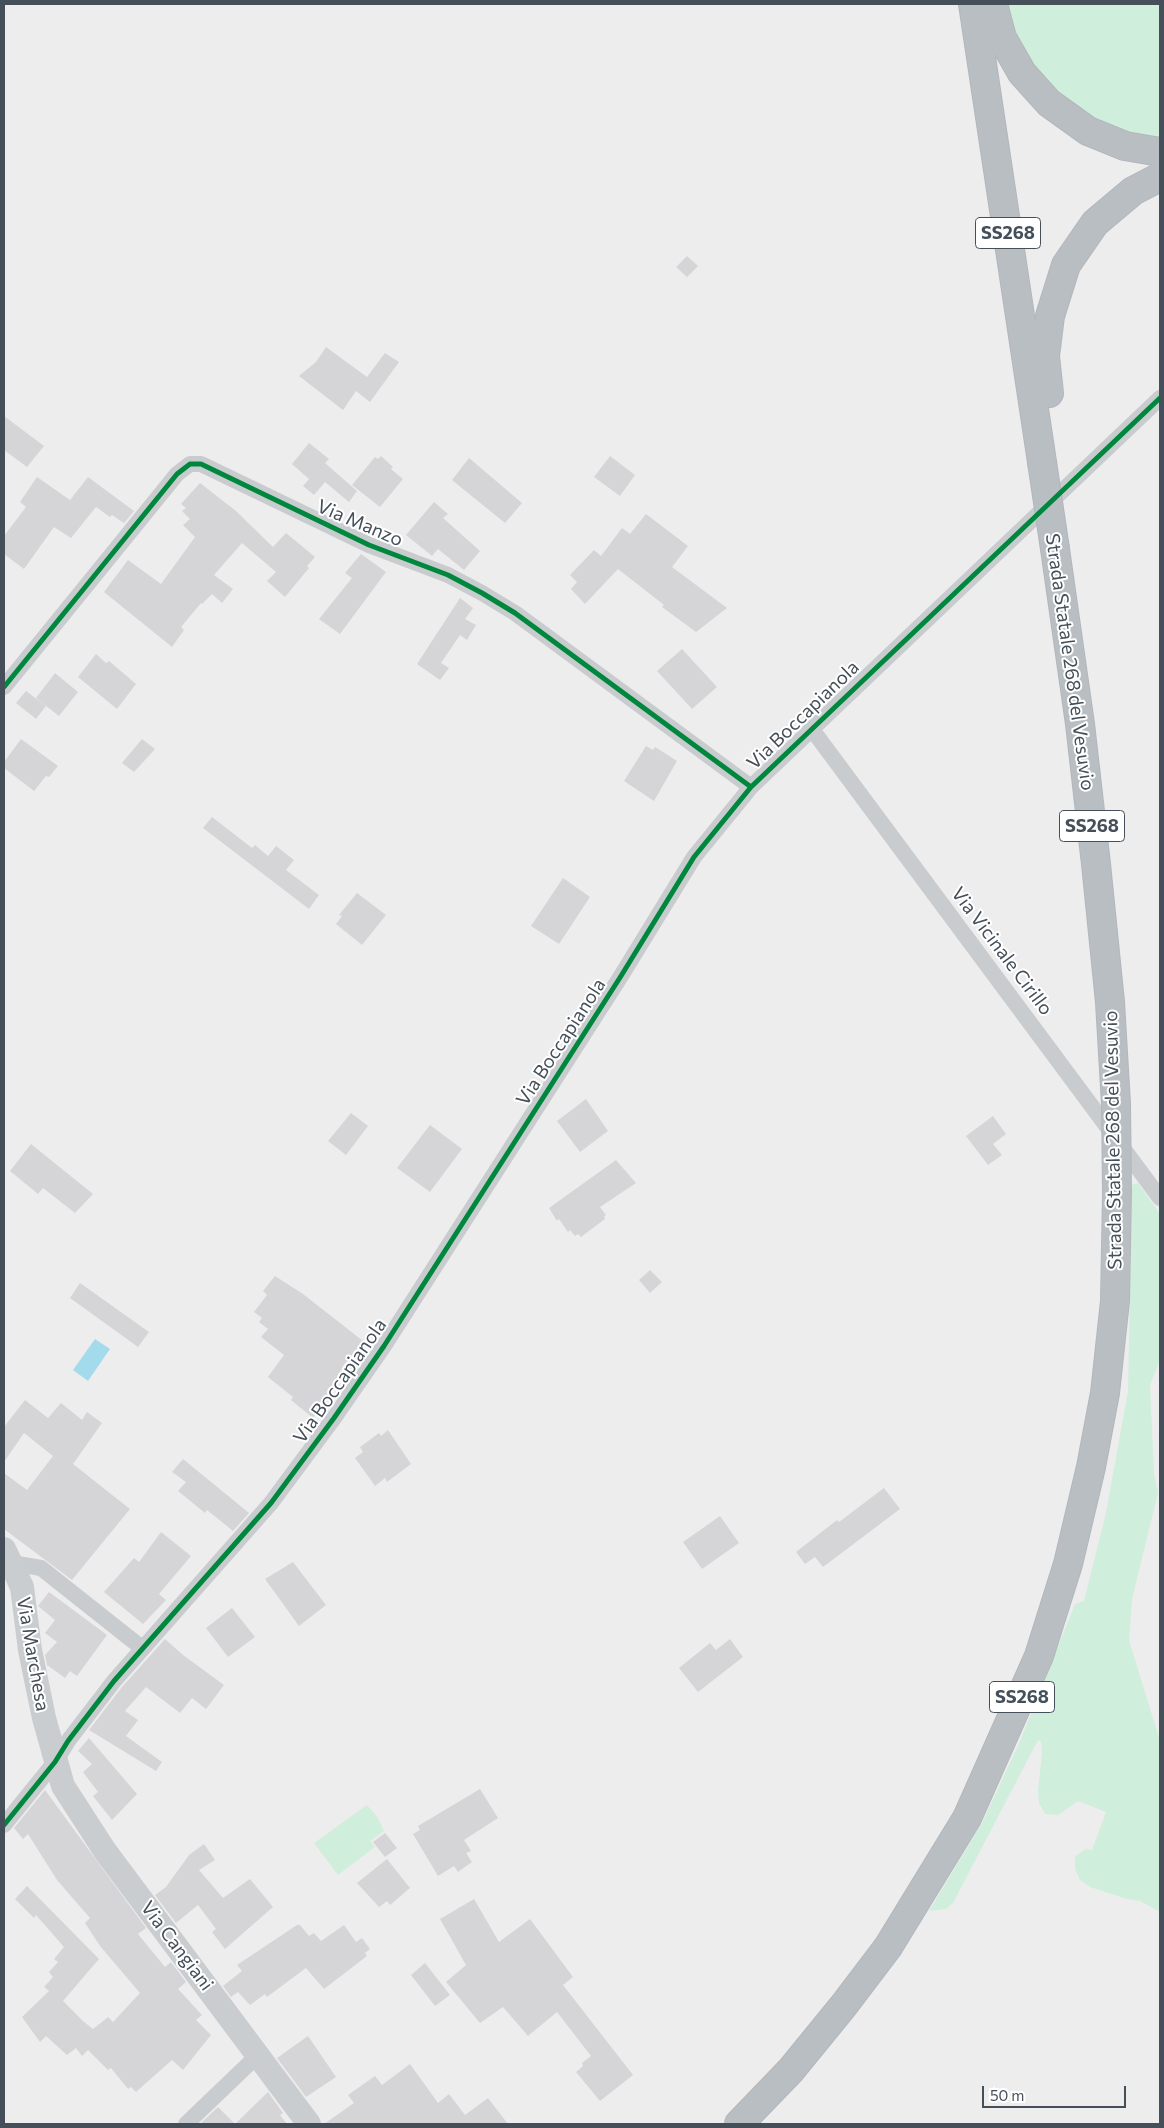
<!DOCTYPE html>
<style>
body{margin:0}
#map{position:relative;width:1164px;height:2128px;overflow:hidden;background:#eeeded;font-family:Commissioner,sans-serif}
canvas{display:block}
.frame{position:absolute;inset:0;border:5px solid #444f59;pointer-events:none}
.scale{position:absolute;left:982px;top:2086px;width:144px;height:22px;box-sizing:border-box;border:2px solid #444f59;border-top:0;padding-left:6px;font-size:15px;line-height:18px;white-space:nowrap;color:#444f59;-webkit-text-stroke:4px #fff;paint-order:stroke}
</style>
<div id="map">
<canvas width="1164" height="2128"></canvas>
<div class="frame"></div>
<div class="scale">50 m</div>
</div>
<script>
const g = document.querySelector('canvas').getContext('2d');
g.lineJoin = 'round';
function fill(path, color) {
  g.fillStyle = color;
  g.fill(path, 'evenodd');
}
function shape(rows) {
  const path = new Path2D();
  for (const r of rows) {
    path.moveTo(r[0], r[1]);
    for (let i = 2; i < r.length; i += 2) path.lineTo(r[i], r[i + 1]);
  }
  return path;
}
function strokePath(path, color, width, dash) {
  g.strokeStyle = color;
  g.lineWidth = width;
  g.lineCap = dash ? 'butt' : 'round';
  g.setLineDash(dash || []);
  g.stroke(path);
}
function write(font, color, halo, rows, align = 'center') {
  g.font = font + ' Commissioner,sans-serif';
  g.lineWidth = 4;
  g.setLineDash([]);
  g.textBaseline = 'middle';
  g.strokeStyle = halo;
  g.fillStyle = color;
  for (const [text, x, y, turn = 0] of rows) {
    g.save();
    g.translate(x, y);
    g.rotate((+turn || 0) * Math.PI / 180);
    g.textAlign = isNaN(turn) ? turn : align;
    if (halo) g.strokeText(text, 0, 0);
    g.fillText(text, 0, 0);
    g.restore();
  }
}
const green = shape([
 [1002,4,1160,4,1160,145,1077,114,1029,66],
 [1138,1183,1160,1214,1160,1360,1150,1385,1154,1474,1158,1493,1132,1599,1129,1640,1160,1741,1160,1912,1140,1901,1127,1899,1090,1887,1080,1880,1075,1869,1075,1856,1086,1849,1092,1850,1106,1812,1078,1801,1058,1815,1045,1814,1039,1803,1038,1791,1042,1753,1041,1741,1038,1740,953,1903,946,1909,929,1911,982,1823,1020,1741,1075,1604,1084,1601,1106,1513,1128,1391,1132,1185],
 [367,1805,378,1818,384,1831,370,1841,375,1847,338,1875,314,1843]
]);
const water = shape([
 [95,1339,110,1349,88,1381,73,1370]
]);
const building = shape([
 [687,256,698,266,687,277,676,267],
 [326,347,367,377,385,353,399,362,370,402,356,391,343,410,299,376,316,362],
 [4,416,44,446,27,467,4,450],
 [309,443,329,459,325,463,357,491,349,502,325,482,314,495,303,486,309,479,292,464],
 [381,456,393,467,391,469,403,479,380,507,352,485,375,457,378,459],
 [610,456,635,475,620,496,594,477],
 [469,458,522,503,505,523,452,480],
 [37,477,70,500,88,477,134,511,124,523,112,515,110,517,96,507,71,538,54,527,24,569,4,554,4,536,26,507,20,502],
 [200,483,236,511,273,547,286,533,315,557,307,566,309,568,285,597,267,581,276,572,242,543,214,575,233,589,222,603,212,594,202,604,201,603,181,627,184,630,172,647,104,592,128,560,161,584,195,537,183,525,190,519,182,511,186,508,181,504],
 [434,502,448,514,443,518,480,551,464,570,438,549,432,556,406,535],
 [646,514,688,546,672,567,727,608,696,632,662,607,664,605,618,569,585,604,571,589,577,582,570,575,594,550,601,556,622,528,630,534],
 [361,554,386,572,340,634,319,619,352,578,345,573],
 [460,598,473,608,465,619,476,625,467,640,460,635,441,663,449,668,440,680,417,664],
 [682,649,717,687,692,709,657,671],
 [96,654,106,663,109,661,136,684,117,709,78,677],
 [55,673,78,692,59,716,36,698],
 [26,691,46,706,36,719,16,703],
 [21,739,58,766,49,777,46,776,34,791,4,768,4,762],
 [142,739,155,749,134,772,122,763],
 [646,746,653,750,655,747,677,761,654,801,624,781],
 [212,817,252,848,255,845,268,856,276,846,294,860,286,870,319,895,309,909,203,828],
 [563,878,590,897,559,944,531,926],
 [357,893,386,915,362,945,336,924,342,916,339,915],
 [586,1099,608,1131,580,1152,557,1121],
 [351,1113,368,1126,346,1155,328,1141],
 [993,1116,1006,1134,993,1144,1002,1155,988,1165,966,1136],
 [430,1125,462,1149,430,1192,397,1168],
 [31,1144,93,1194,75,1213,43,1188,38,1194,10,1171],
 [616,1160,636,1183,600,1207,606,1215,604,1217,605,1219,581,1237,578,1234,575,1236,570,1230,568,1232,559,1219,557,1221,549,1208],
 [650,1270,662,1282,650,1293,639,1280],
 [275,1276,303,1294,363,1341,343,1366,338,1377,341,1379,313,1418,291,1400,293,1397,268,1377,284,1355,261,1337,268,1329,259,1322,262,1318,254,1312,267,1295,263,1291],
 [80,1283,149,1332,138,1347,70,1298],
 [25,1400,48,1418,61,1403,82,1420,87,1412,102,1423,73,1464,130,1509,72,1580,4,1529,4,1473,27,1490,53,1456,24,1433,4,1462,4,1427],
 [388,1430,411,1464,387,1482,385,1478,375,1486,355,1458,363,1452,360,1447,379,1433,381,1436],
 [183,1459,249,1513,233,1531,207,1510,205,1513,178,1491,186,1482,172,1472],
 [884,1488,900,1509,823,1567,815,1557,805,1564,796,1552,837,1520,839,1522],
 [720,1516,739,1543,702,1569,683,1542],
 [161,1532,191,1556,159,1594,166,1600,143,1624,104,1592,134,1558,139,1562],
 [293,1562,326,1605,299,1626,265,1579],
 [49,1592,107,1635,77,1676,70,1671,65,1678,47,1665,45,1655,57,1642,45,1633,55,1620,38,1606],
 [232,1608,255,1637,228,1657,206,1628],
 [165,1639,183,1655,224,1685,206,1709,192,1698,180,1713,146,1687,125,1711,138,1720,126,1736,162,1762,156,1771,89,1730,122,1687],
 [730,1639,743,1657,698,1692,679,1668,710,1643,716,1650],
 [89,1738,137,1794,112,1820,93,1796,98,1792,83,1772,92,1764,78,1751],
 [480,1789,498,1818,464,1840,471,1851,466,1853,472,1862,458,1872,454,1866,438,1876,413,1834,420,1830,418,1826],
 [45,1790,146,1928,138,1934,165,1967,171,1962,186,1982,178,1989,202,2015,196,2020,211,2035,183,2070,172,2060,136,2092,131,2087,128,2089,111,2068,108,2070,88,2050,82,2056,76,2048,67,2055,46,2036,40,2042,22,2017,49,1991,44,1987,53,1977,49,1972,58,1962,54,1959,64,1947,36,1915,34,1918,15,1899,27,1886,99,1959,63,2001,83,2021,93,2029,108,2017,113,2022,140,1993,100,1946,85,1923,90,1918,57,1880,28,1834,23,1839,14,1828],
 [385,1833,397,1848,385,1857,373,1842],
 [204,1844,215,1860,199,1870,223,1898,250,1879,273,1907,225,1949,212,1932,216,1929,198,1905,176,1923,155,1895,166,1887,189,1855],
 [387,1859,410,1888,390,1905,387,1901,379,1907,357,1883],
 [474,1899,499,1942,530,1919,573,1977,563,1985,633,2075,600,2101,576,2072,583,2066,582,2063,591,2056,557,2012,528,2036,503,2007,480,2023,446,1982,466,1965,440,1919],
 [297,1925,300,1925,309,1936,314,1933,321,1941,344,1925,356,1942,362,1938,370,1949,365,1953,367,1956,324,1989,306,1968,267,1997,265,1994,250,2005,238,1992,231,1997,223,1986,242,1971,237,1965],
 [425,1963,450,1995,435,2006,411,1975],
 [308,2036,336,2077,306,2097,277,2058],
 [410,2064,438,2103,449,2094,465,2115,488,2098,508,2124,324,2124,354,2103,348,2095,375,2076,382,2085],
 [268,2092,283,2113,280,2115,287,2124,235,2124],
 [218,2107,235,2124,200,2124]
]);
const street = shape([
 [4,687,177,474,190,464,201,464,369,545,448,575,482,593,515,613,751,787],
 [811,728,1160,1198],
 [12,1563,41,1568,142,1648],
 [4,1825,55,1762,68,1741,114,1681,271,1503,334,1418,384,1346,621,976,694,857,751,787,1160,398],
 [186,2124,258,2055]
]);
const secondary = shape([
 [4,1549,22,1587,30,1650,44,1718,63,1786,105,1851,309,2124]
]);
const highway = shape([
 [973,4,1042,462],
 [993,4,1002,38,1022,73,1049,103,1088,131,1125,146,1160,152],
 [1049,393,1045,356,1050,316,1066,265,1095,223,1133,191,1160,177],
 [1055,549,1080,724,1096,864,1110,1002,1116,1104],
 [739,2124,791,2070,844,2005,888,1947,967,1818,1039,1656,1068,1564,1091,1467,1105,1393,1115,1301,1117,1193]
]);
const highwayBridge = shape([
 [1042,462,1055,549],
 [1116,1104,1117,1193]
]);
const cycleway = shape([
 [4,687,177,474,190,464,201,464,369,545,448,575,482,593,515,613,751,787],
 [4,1825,55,1762,68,1741,114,1681,271,1503,334,1418,384,1346,621,976,694,857,751,787,1160,398]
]);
const shields = [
 [1008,233,65],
 [1092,826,65],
 [1022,1697,65]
];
const shieldNames = [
 ["SS268",1008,233],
 ["SS268",1092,826],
 ["SS268",1022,1697]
];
const streetNames = [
 ["Via Manzo",360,523,23],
 ["Strada Statale 268 del Vesuvio",1070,662,82],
 ["Via Boccapianola",803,715,-44],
 ["Via Vicinale Cirillo",1002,951,53],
 ["Via Boccapianola",561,1042,-57],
 ["Strada Statale 268 del Vesuvio",1113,1140,-91],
 ["Via Boccapianola",340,1381,-55],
 ["Via Marchesa",33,1654,80],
 ["Via Cangiani",177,1946,53]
];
fill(green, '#d0eedc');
fill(water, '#a4dbec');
fill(building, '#d5d5d7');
strokePath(highway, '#b2b7bd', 30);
strokePath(street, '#c9ccce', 16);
strokePath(secondary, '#cacdd0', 24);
strokePath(highway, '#b9bec3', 28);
strokePath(highwayBridge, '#b2b7bd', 30, []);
strokePath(highwayBridge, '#b9bec3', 28);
strokePath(cycleway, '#00873e', 5);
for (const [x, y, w] of shields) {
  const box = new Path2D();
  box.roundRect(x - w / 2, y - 15.5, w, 31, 4);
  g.fillStyle = '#fff';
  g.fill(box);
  strokePath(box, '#444f59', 1);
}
write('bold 18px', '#444f59', null, shieldNames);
write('19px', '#444f59', '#fff', streetNames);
</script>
